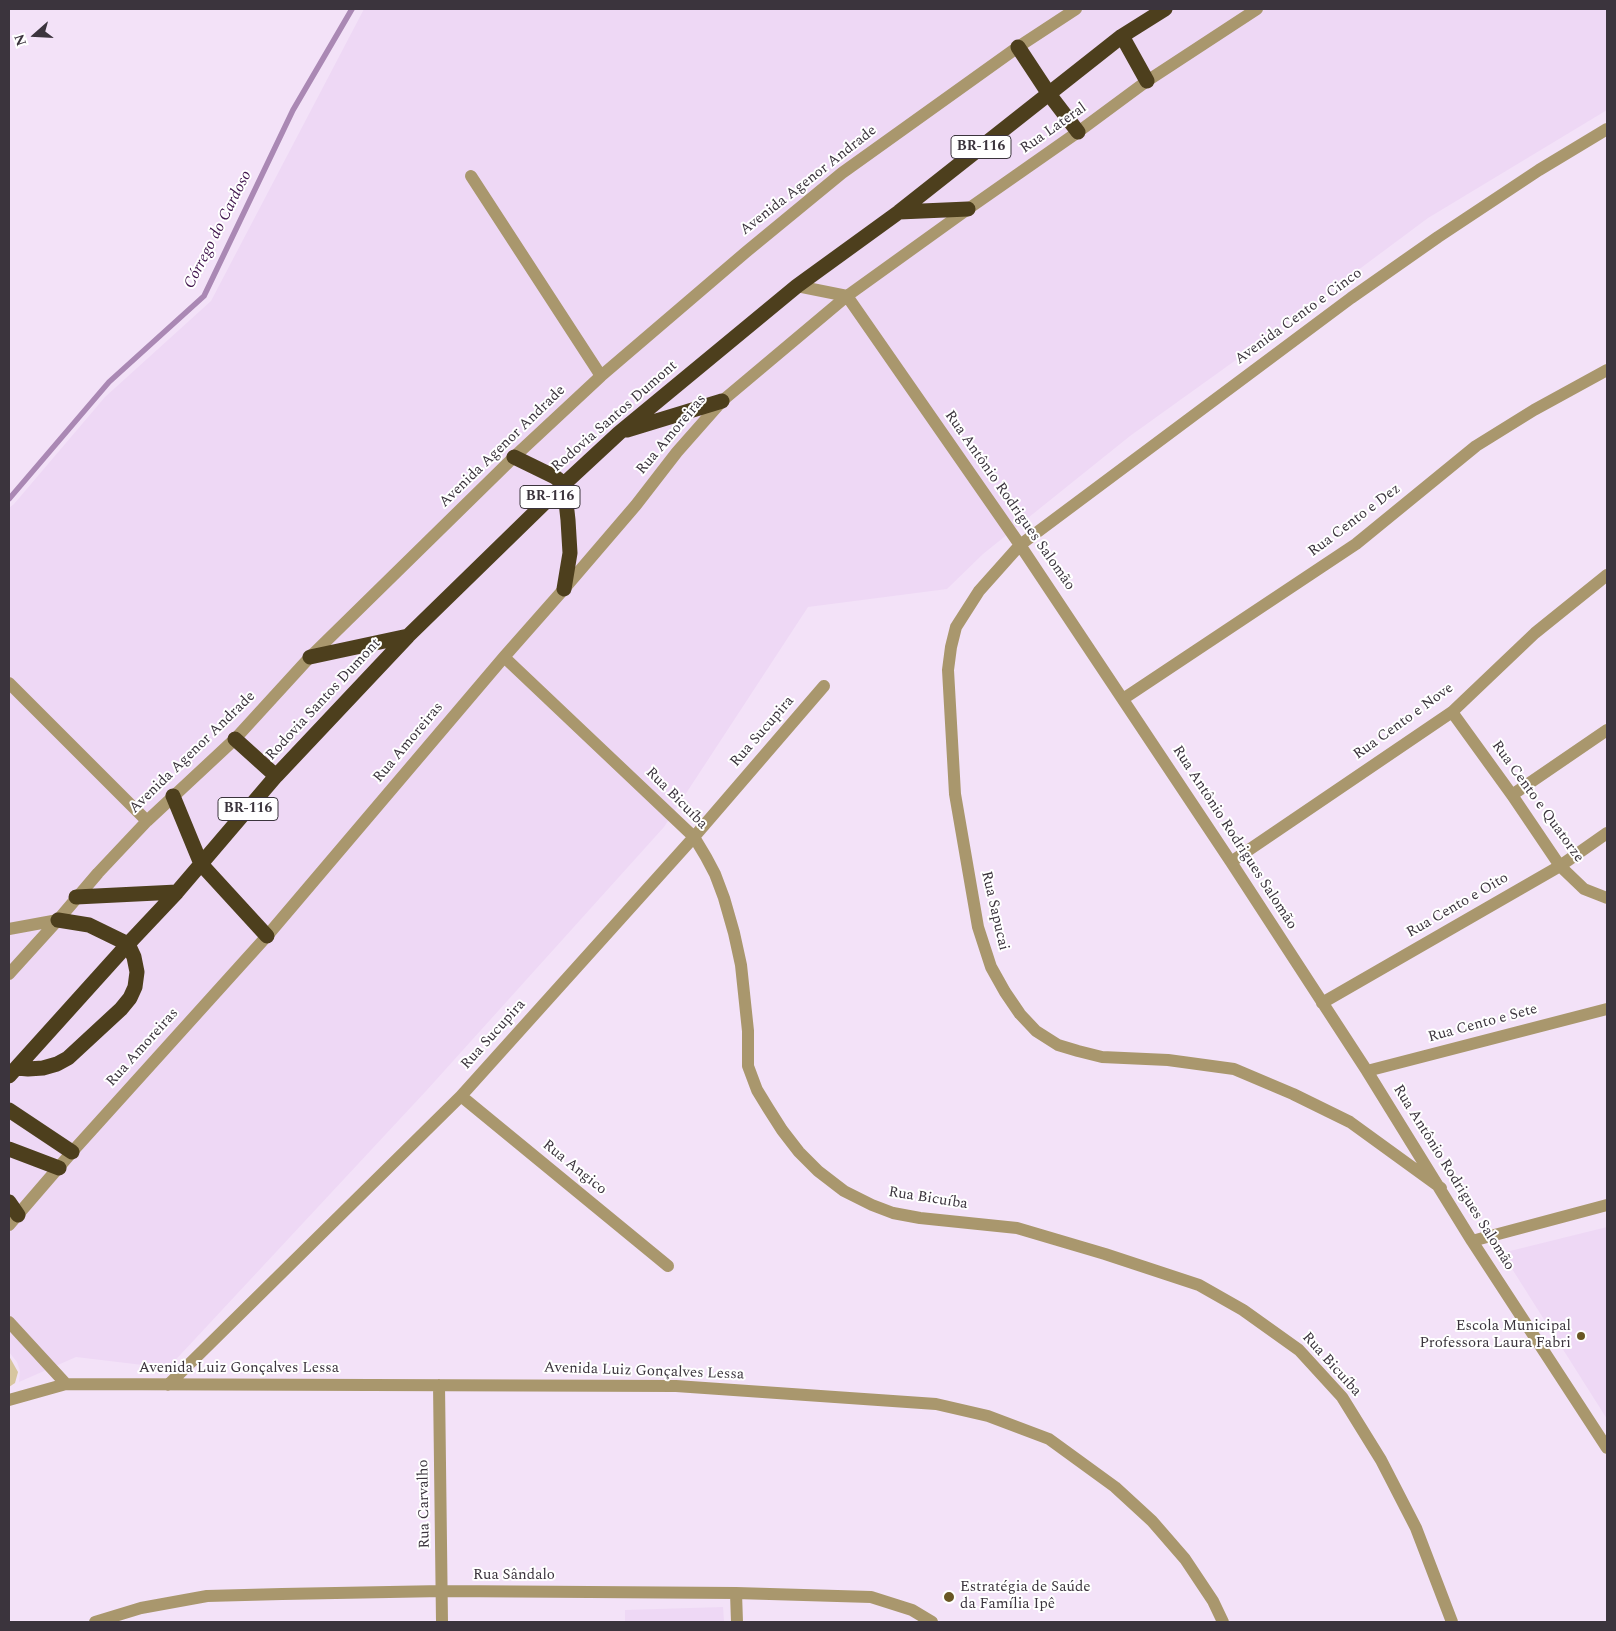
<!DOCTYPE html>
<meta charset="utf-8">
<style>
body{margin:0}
#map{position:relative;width:1616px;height:1631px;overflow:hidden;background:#f3e2f8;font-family:Spectral,serif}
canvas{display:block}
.frame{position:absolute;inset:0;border:10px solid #3b343d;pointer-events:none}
.north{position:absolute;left:10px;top:10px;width:50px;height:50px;-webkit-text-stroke:4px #fff;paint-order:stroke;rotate:251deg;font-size:14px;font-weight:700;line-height:20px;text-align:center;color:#3b343d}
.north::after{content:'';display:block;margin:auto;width:18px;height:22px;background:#3b343d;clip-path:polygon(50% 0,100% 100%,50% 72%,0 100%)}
</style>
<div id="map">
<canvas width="1616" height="1631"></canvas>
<div class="frame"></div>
<div class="north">N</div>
</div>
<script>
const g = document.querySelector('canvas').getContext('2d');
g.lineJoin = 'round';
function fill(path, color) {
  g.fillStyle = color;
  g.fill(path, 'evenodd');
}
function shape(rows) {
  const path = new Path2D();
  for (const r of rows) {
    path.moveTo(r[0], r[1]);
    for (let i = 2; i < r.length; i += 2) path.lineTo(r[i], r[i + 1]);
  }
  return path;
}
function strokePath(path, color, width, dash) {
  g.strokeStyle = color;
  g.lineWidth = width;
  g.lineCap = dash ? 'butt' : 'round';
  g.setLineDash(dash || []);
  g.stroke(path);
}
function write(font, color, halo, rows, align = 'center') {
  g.font = font + ' Spectral,serif';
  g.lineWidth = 4;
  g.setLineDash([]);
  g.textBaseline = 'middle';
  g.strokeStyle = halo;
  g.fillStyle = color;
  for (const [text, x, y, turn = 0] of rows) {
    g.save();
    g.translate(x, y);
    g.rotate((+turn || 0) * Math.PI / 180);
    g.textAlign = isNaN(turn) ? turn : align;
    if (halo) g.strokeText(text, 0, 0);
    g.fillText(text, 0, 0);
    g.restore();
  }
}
const built = shape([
 [364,9,1607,9,1607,110,1428,218,1268,337,1130,436,983,554,947,589,808,607,664,827,426,1091,168,1368,76,1357,19,1382,20,1371,17,1362,9,1352,9,508,14,504,105,397,211,301],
 [1607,1227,1607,1419,1502,1253],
 [723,1607,724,1622,625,1622,625,1610]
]);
const green = shape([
 [9,1356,18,1372,15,1383,9,1387]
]);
const stream = shape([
 [9,499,109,382,204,296,293,110,352,9]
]);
const minor = shape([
 [471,176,601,376],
 [797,286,847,296,1020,545,1231,862,1367,1071,1472,1241,1607,1448],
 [504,657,694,837,706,857,715,874,724,898,734,933,741,965,748,1031,748,1066,757,1090,768,1108,782,1130,799,1152,818,1171,844,1191,872,1205,893,1213,920,1218,1017,1228,1105,1254,1199,1285,1243,1310,1299,1350,1342,1397,1381,1460,1416,1528,1452,1622],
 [9,683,147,821],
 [1123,699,1356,544,1476,446,1534,410,1607,370],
 [1452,712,1512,795,1560,866,1584,889,1607,898],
 [1512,795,1607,730],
 [1231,862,1452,712,1535,633,1607,575],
 [9,929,58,920],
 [9,974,58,920,98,873,147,821,235,739,310,657,514,457,601,376,746,252,842,173,1018,47,1076,9],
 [1322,1003,1560,866,1607,833],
 [1367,1071,1607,1009],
 [461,1096,668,1266],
 [1441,1188,1350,1122,1293,1094,1234,1069,1168,1060,1102,1057,1078,1051,1058,1045,1036,1031,1020,1014,1005,992,991,967,978,927,955,794,948,670,951,647,956,627,979,591,1020,545,1351,298,1438,237,1539,170,1607,129],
 [9,1225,72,1152,267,936,504,657,564,589,636,505,677,452,722,401,847,296,968,209,1078,132,1147,81,1257,9],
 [1472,1241,1607,1205],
 [9,1322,66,1384],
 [168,1385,461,1096,694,837,824,686],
 [439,1385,442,1622],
 [9,1400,66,1384,676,1386,936,1404,988,1416,1049,1439,1115,1487,1152,1521,1185,1559,1213,1601,1223,1622],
 [736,1593,737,1622],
 [95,1622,141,1608,207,1596,282,1594,443,1591,736,1593,871,1597,912,1610,932,1622]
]);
const highway = shape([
 [1122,36,1147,81],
 [1018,47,1049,94,1078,132],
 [899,212,968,209],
 [627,430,722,401],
 [514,457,555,477,564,484,568,520,570,553,564,589],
 [310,657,408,636],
 [235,739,276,776],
 [173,796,201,864,267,936],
 [76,897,177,892],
 [17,1068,28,1069,43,1068,57,1064,68,1058,121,1009,130,998,135,987,137,972,134,957,128,944,89,925,58,920],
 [9,1076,128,944,177,892,276,776,408,636,564,484,619,433,797,286,899,212,1122,36,1165,9],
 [9,1110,72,1152],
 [9,1149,59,1168],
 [9,1202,18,1215]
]);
const markers = [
 [1581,1336,5,"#695624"],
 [949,1597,6,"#695624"]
];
const shields = [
 [981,147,60],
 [550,497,60],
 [248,809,60]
];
const shieldNames = [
 ["BR-116",981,147],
 ["BR-116",550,497],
 ["BR-116",248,809]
];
const streetNames = [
 ["Rua Lateral",1054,129,-35],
 ["Avenida Agenor Andrade",809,181,-38],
 ["Avenida Cento e Cinco",1299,317,-36],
 ["Rodovia Santos Dumont",615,417,-41],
 ["Rua Amoreiras",672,435,-50],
 ["Avenida Agenor Andrade",503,447,-44],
 ["Rua Antônio Rodrigues Salomão",1009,501,55],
 ["Rua Cento e Dez",1355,521,-37],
 ["Rodovia Santos Dumont",324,700,-47],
 ["Rua Cento e Nove",1404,722,-36],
 ["Rua Sucupira",763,732,-49],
 ["Rua Amoreiras",409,743,-50],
 ["Avenida Agenor Andrade",193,753,-44],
 ["Rua Bicuíba",676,799,45],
 ["Rua Cento e Quatorze",1537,802,54],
 ["Rua Antônio Rodrigues Salomão",1234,838,57],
 ["Rua Cento e Oito",1458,906,-30],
 ["Rua Sapucai",994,911,77],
 ["Rua Cento e Sete",1483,1024,-15],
 ["Rua Sucupira",494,1035,-48],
 ["Rua Amoreiras",143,1048,-48],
 ["Rua Angico",574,1168,39],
 ["Rua Antônio Rodrigues Salomão",1453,1178,58],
 ["Rua Bicuíba",928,1199,9],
 ["Rua Bicuíba",1331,1365,48],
 ["Avenida Luiz Gonçalves Lessa",239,1369],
 ["Avenida Luiz Gonçalves Lessa",644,1372,2],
 ["Rua Carvalho",425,1504,-91],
 ["Rua Sândalo",514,1576]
];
const poiNames = [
 ["Escola Municipal",1571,1327],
 ["Professora Laura Fabri",1571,1344],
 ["Estratégia de Saúde",960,1588,"left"],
 ["da Família Ipê",960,1605,"left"]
];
const waterNames = [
 ["Córrego do Cardoso",219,230,-63]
];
fill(built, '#eed8f5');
fill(green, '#d7c69f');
strokePath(stream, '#aa88b4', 5.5);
strokePath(minor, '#a9976d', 12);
strokePath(highway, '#4d3f1d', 15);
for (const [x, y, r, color] of markers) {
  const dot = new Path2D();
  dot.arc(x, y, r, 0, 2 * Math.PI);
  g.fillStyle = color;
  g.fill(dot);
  strokePath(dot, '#fff', 2);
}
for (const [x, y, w] of shields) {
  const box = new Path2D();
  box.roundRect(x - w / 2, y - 11.5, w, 23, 4);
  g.fillStyle = '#fff';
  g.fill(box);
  strokePath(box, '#3b343d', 1);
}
write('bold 14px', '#3b343d', null, shieldNames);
write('15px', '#3b343d', '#fff', streetNames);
write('15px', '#3b343d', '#fff', poiNames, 'right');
write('italic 16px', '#41154d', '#fff', waterNames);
</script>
